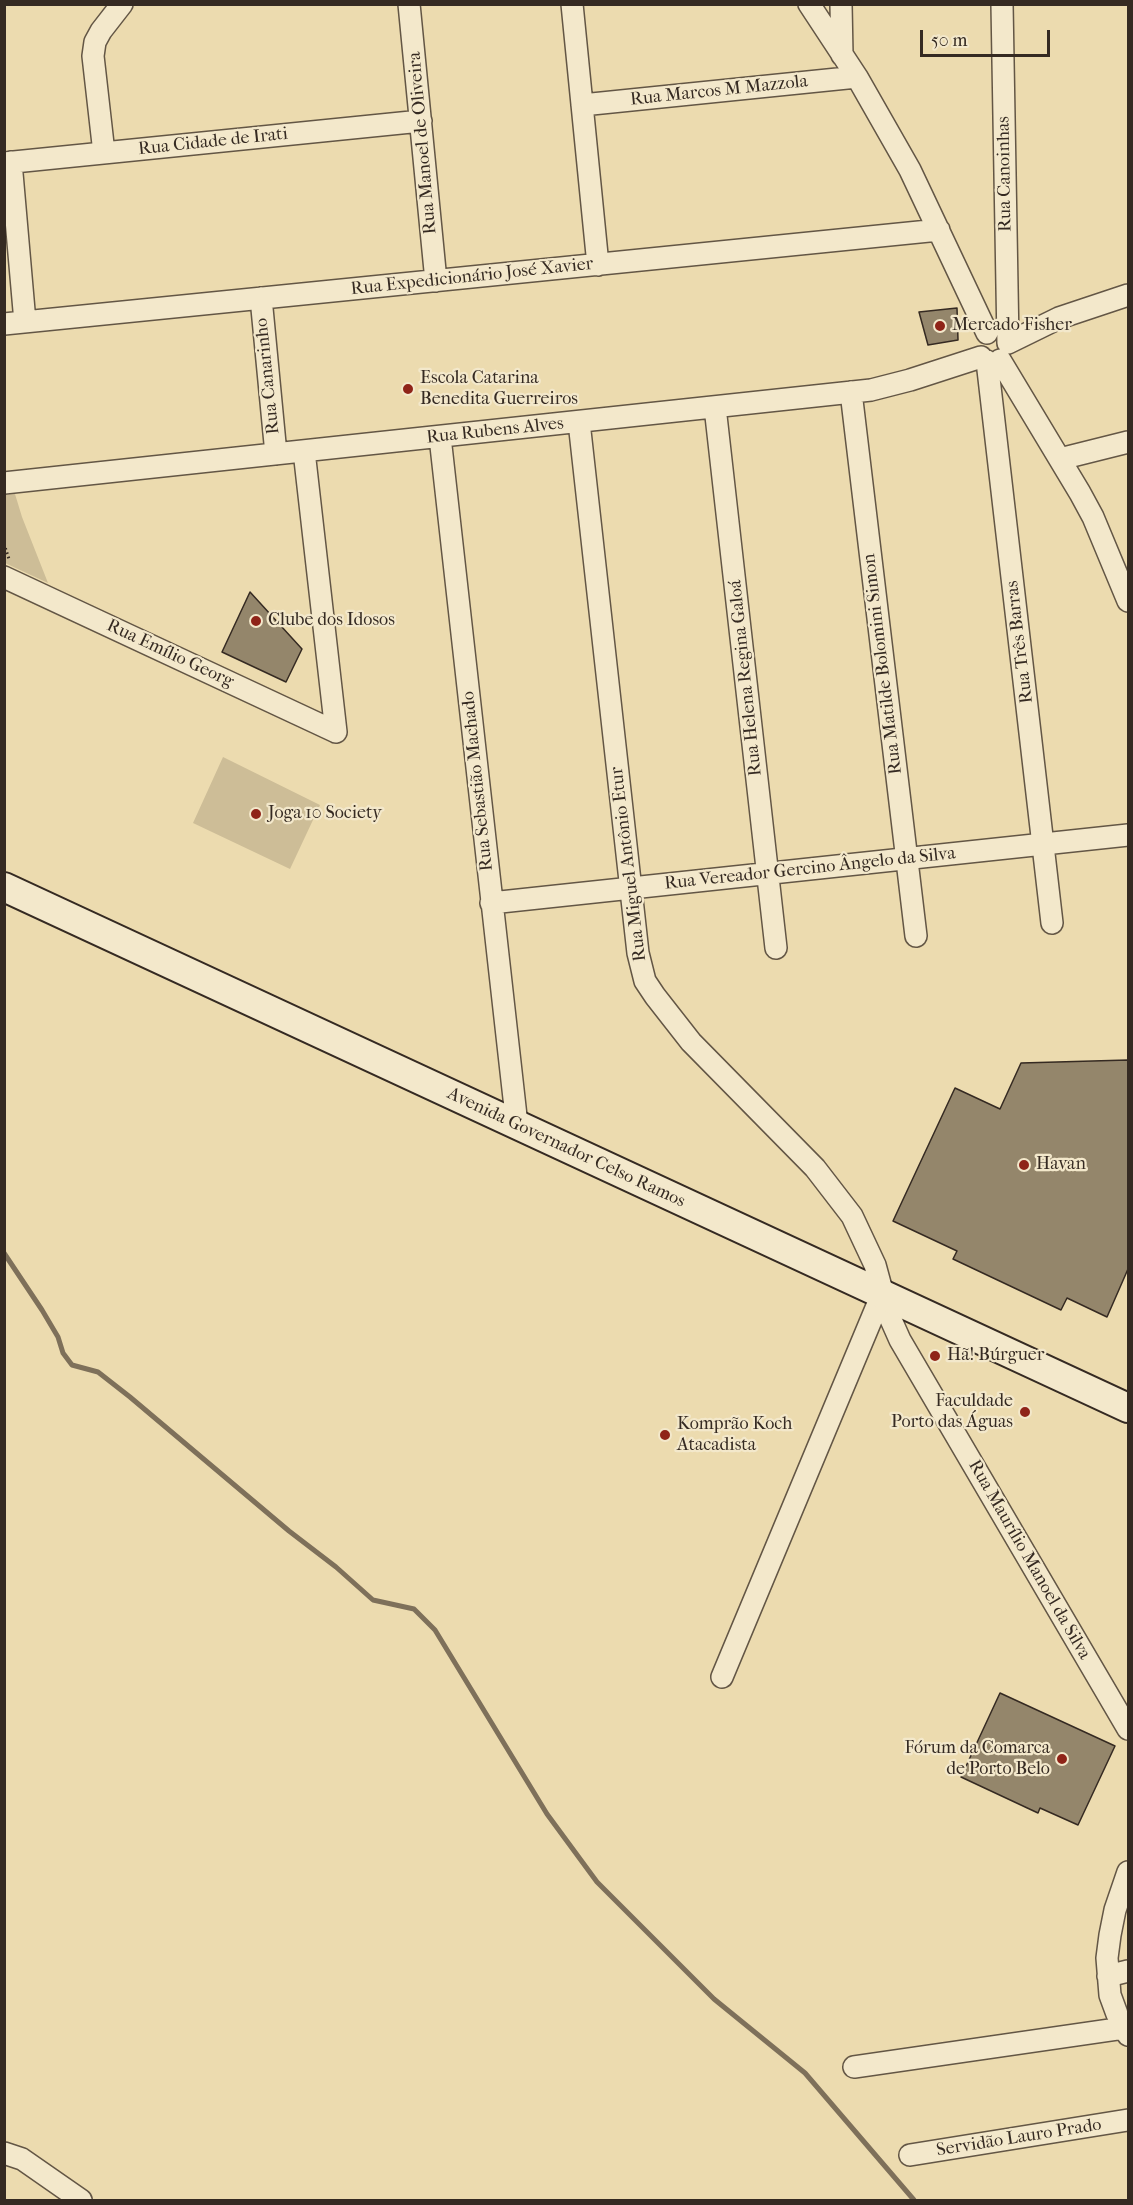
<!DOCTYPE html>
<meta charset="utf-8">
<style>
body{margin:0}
#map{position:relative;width:1133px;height:2205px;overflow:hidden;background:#ecdbaf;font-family:"IM FELL French Canon",serif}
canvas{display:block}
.frame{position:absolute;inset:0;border:6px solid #352a22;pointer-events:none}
.scale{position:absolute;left:920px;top:30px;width:130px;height:27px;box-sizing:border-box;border:3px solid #352a22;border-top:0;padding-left:8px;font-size:18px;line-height:21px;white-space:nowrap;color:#352a22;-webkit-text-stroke:4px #f3e8cb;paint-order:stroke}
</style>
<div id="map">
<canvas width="1133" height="2205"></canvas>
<div class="frame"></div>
<div class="scale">50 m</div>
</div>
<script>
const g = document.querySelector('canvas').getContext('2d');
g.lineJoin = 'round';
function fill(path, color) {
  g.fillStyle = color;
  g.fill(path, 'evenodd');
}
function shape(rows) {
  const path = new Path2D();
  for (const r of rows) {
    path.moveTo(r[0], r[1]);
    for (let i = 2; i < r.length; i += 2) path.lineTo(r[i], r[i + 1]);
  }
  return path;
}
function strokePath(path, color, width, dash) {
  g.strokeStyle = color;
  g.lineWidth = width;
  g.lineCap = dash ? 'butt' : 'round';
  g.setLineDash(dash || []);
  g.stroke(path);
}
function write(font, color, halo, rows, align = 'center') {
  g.font = font + ' "IM FELL French Canon",serif';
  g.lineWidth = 4.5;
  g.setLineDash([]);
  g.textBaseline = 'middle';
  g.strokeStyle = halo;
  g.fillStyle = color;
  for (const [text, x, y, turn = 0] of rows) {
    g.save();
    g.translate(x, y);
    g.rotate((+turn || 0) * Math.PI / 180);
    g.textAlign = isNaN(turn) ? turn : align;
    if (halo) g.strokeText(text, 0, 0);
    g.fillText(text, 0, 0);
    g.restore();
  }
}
const green = shape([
 [15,494,22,517,48,583,5,563,5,495],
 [223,757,320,805,290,869,193,823]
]);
const stream = shape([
 [4,1253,42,1310,58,1337,63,1353,72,1365,98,1372,130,1397,289,1531,336,1567,373,1600,414,1609,435,1630,547,1814,597,1882,714,1999,805,2073,914,2200]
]);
const building = shape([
 [957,308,958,340,928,345,919,312,957,308],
 [250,592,302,649,286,682,222,652,250,592],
 [1128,1060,1128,1269,1107,1317,1067,1298,1061,1310,953,1259,957,1251,893,1221,955,1088,1000,1109,1021,1063,1128,1060],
 [1000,1693,1115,1746,1078,1825,1040,1808,1038,1813,961,1777,1000,1693]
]);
const path = shape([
 [4,544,9,559]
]);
const minor = shape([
 [409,4,436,281],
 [572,4,598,265],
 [809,4,857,77,910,170,987,333],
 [841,4,842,55],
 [1002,4,1008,343,1059,318,1128,295],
 [582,105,857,77],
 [104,153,93,56,95,42,101,31,122,4],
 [11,162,25,322],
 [4,163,421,121],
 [261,298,276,454],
 [4,324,939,230],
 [1000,360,1080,493,1093,517,1128,601],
 [987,361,1052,923],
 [851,392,916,936],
 [715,407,776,948],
 [579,422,638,953,645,981,655,996,691,1042,815,1168,852,1216,875,1265,888,1313,900,1340,1128,1729],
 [440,437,517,1125],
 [304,451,336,732],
 [1060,459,1128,442],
 [4,483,871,390,910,380,981,357],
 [4,577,336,732],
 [491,903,1128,835],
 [722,1677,882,1294],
 [1128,1872,1115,1910,1110,1935,1107,1958,1110,1995,1117,2014,1128,2035],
 [1108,1976,1128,1971],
 [854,2067,1124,2028],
 [4,2153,22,2159,81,2200],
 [910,2155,1128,2120]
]);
const secondary = shape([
 [4,887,1128,1408]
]);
const markers = [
 [940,326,6,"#8f2418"],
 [408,389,6,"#8f2418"],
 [256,621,6,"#8f2418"],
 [256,814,6,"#8f2418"],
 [1024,1165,6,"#8f2418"],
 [935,1356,6,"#8f2418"],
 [1025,1412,6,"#8f2418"],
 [665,1435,6,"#8f2418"],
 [1062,1759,6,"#8f2418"]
];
const streetNames = [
 ["Rua Marcos M Mazzola",719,91,-6],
 ["Rua Cidade de Irati",213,142,-6],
 ["Rua Manoel de Oliveira",423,143,-95],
 ["Rua Canoinhas",1005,174,-91],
 ["Rua Expedicionário José Xavier",472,277,-6],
 ["Rua Canarinho",268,376,-96],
 ["Rua Rubens Alves",495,431,-6],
 ["Rua Três Barras",1020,642,-97],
 ["Rua Emílio Georg",170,654,25],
 ["Rua Matilde Bolomini Simon",883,664,-97],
 ["Rua Helena Regina Galoá",746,678,-96],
 ["Rua Sebastião Machado",478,781,-96],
 ["Rua Miguel Antônio Etur",629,864,-97],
 ["Rua Vereador Gercino Ângelo da Silva",810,869,-6],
 ["Avenida Governador Celso Ramos",566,1148,25],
 ["Rua Maurílio Manoel da Silva",1029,1560,60],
 ["Servidão Lauro Prado",1019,2138,-9]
];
const poiNames = [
 ["Mercado Fisher",952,326],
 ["Escola Catarina",420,379],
 ["Benedita Guerreiros",420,400],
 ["Clube dos Idosos",268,621],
 ["Joga 10 Society",268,814],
 ["Havan",1036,1165],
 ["Hã! Búrguer",947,1356],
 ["Faculdade",1013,1402,"right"],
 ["Porto das Águas",1013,1423,"right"],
 ["Komprão Koch",677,1425],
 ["Atacadista",677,1446],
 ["Fórum da Comarca",1050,1749,"right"],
 ["de Porto Belo",1050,1770,"right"]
];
fill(green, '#cdbd97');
strokePath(stream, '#7e705a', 5);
fill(building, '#94866b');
strokePath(building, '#352a22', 1.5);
strokePath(minor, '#635645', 24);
strokePath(secondary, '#352a22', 32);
strokePath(path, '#352a22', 3, [1.5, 3]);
strokePath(minor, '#f3e8cb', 21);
strokePath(secondary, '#f3e8cb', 28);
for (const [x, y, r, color] of markers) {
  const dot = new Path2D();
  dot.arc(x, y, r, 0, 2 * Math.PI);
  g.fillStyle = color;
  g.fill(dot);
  strokePath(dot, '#f3e8cb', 2);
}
write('18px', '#352a22', '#f3e8cb', streetNames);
write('18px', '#352a22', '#f3e8cb', poiNames, 'left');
</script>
